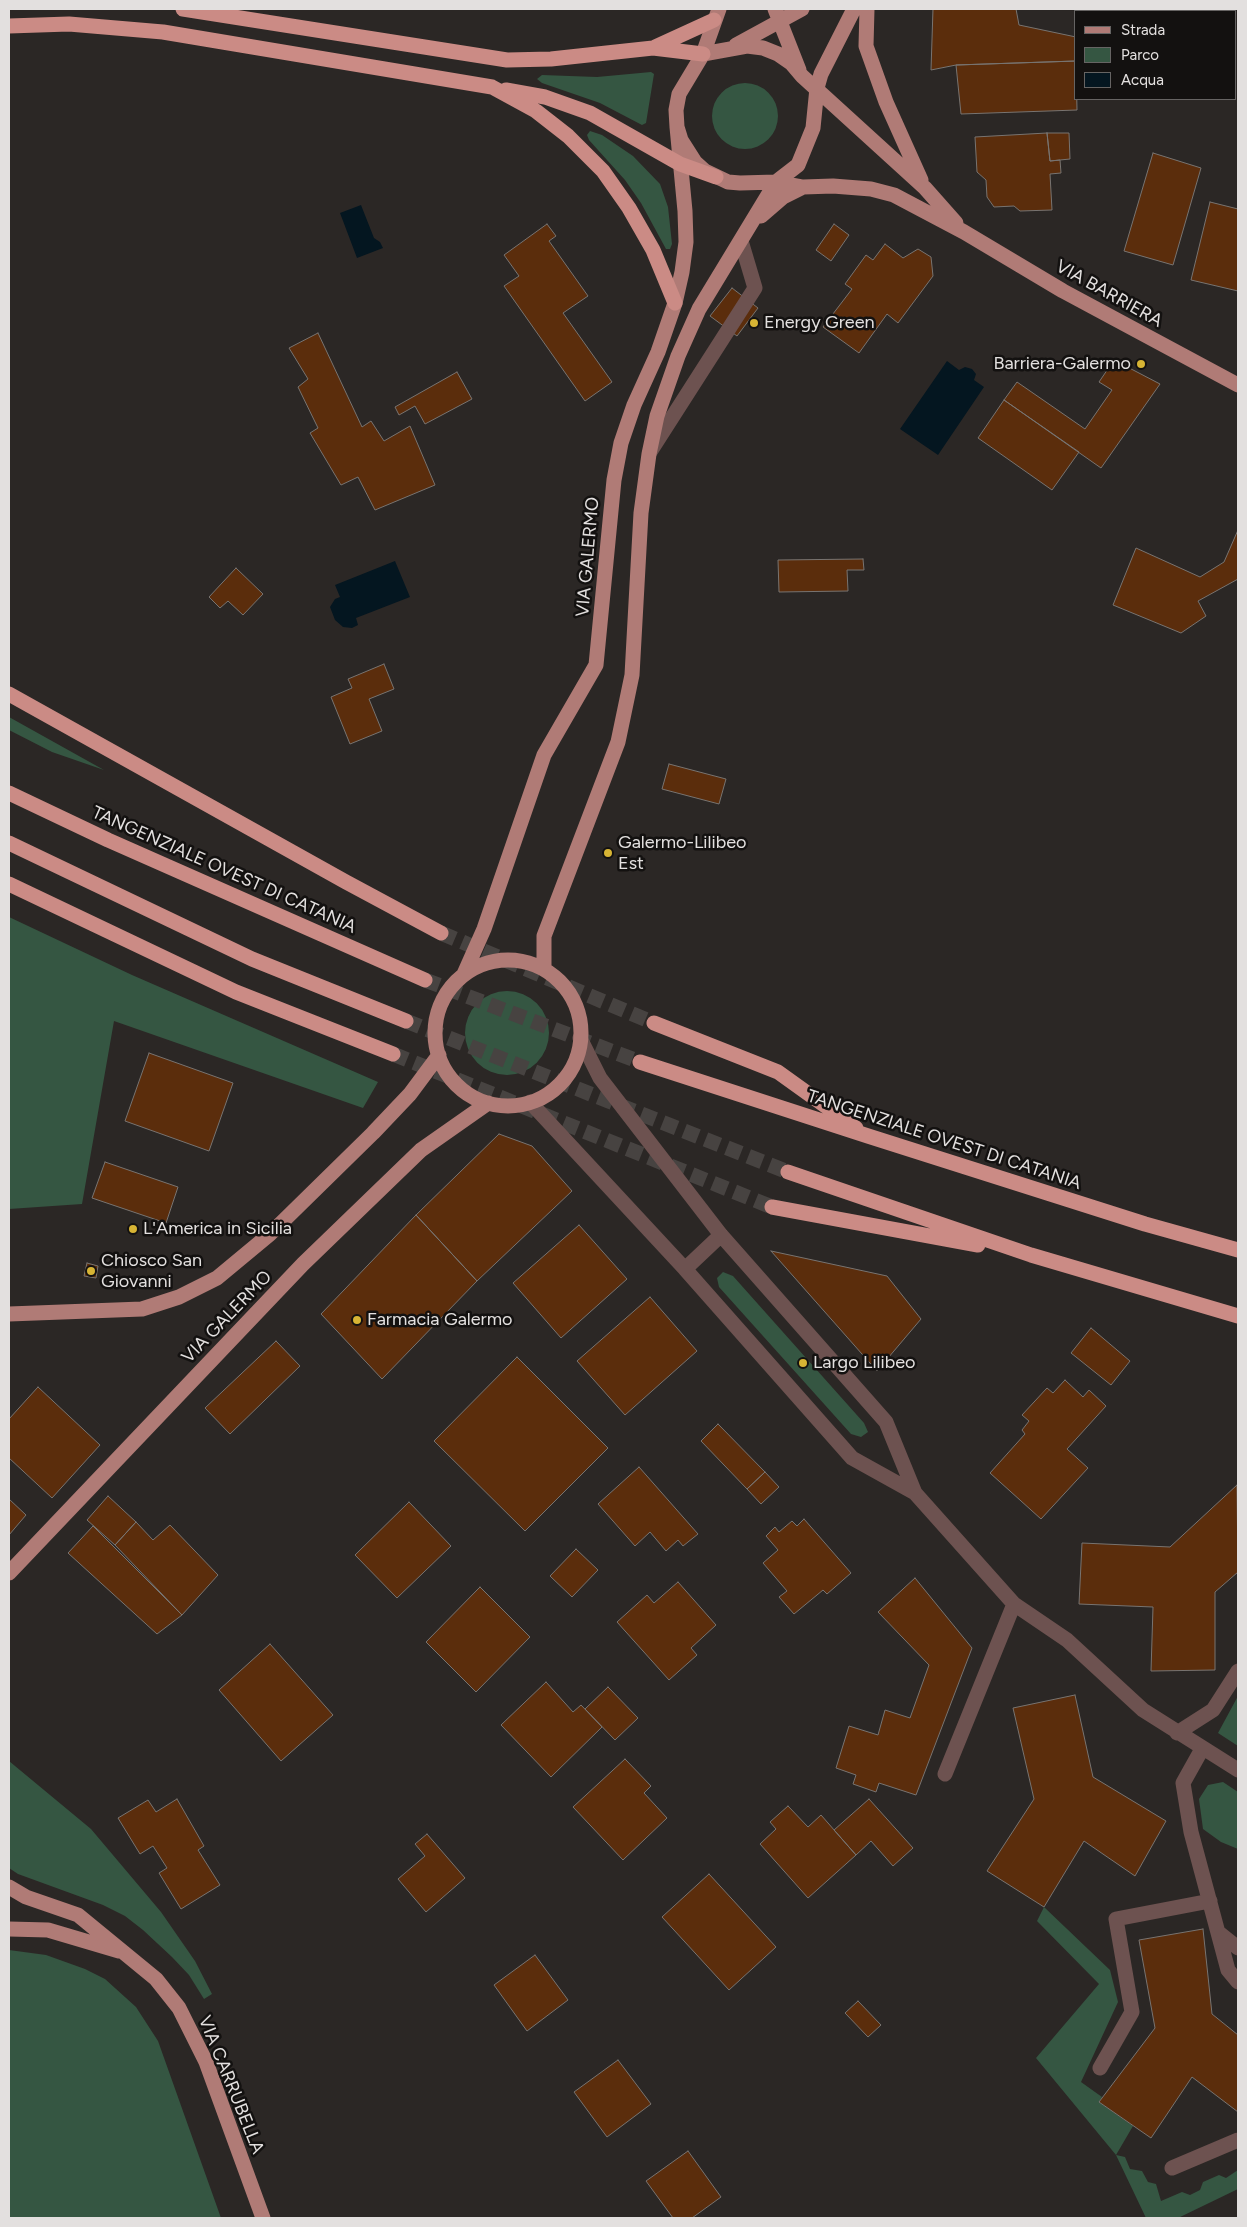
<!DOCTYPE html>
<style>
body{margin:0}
#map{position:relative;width:1247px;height:2227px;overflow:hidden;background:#2b2725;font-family:Figtree,sans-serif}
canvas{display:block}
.frame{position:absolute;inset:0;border:10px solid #e3e0df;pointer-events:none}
.legend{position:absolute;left:1074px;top:10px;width:162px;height:90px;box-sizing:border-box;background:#131110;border:1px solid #666463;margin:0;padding:6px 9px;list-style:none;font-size:15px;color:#e3e0df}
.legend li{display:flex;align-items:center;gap:10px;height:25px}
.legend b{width:25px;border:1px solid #666463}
</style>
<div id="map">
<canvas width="1247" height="2227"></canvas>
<div class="frame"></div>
<ul class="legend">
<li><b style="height:6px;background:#b07b76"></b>Strada</li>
<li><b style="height:14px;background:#355642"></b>Parco</li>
<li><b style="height:14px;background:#041620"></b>Acqua</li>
</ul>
</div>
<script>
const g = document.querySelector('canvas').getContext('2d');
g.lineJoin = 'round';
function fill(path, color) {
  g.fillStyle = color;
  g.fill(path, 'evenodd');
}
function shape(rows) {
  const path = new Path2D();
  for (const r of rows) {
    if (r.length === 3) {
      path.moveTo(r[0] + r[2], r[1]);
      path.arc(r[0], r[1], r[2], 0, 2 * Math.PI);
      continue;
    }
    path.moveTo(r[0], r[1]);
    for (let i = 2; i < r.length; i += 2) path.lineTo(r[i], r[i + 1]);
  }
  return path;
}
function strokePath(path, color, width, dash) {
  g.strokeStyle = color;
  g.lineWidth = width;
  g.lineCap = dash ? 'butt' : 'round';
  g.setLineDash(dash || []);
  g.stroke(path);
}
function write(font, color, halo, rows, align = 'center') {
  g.font = font + ' Figtree,sans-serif';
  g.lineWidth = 5;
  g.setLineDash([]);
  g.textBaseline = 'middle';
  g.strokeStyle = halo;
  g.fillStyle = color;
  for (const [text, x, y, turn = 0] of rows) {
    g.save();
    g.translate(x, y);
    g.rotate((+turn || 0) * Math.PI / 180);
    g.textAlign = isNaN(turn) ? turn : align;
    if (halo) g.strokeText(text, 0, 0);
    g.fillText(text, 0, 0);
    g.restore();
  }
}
const green = shape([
 [651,72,654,74,646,123,642,125,600,103,542,83,537,79,542,75,597,77],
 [745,116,33],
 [590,131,602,135,633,156,660,184,668,207,672,244,670,249,666,249,641,203,625,180,589,140,587,135],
 [9,717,104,770,52,752,9,730],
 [9,917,132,975,378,1082,363,1108,114,1021,82,1204,9,1209],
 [507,1033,42],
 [723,1272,733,1276,864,1423,868,1432,861,1437,851,1434,719,1287,717,1278],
 [1238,1696,1238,1746,1218,1733],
 [9,1761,91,1829,161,1912,195,1961,212,1994,204,1999,189,1975,172,1957,143,1930,125,1916,103,1905,18,1874,9,1868],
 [1223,1782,1238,1792,1238,1849,1221,1842,1203,1829,1199,1799,1208,1785],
 [1044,1907,1110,1970,1118,2002,1081,2082,1102,2097,1099,2102,1133,2126,1116,2155,1125,2157,1130,2169,1142,2171,1148,2182,1156,2184,1161,2201,1182,2192,1190,2195,1200,2190,1203,2182,1219,2175,1226,2178,1238,2170,1238,2189,1178,2218,1146,2218,1116,2155,1036,2058,1099,1984,1037,1921],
 [9,1950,46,1955,85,1969,105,1979,136,2007,158,2041,221,2218,9,2218]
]);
const water = shape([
 [361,205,374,238,380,242,383,248,357,258,340,213],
 [947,361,959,370,965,367,972,369,976,374,974,380,984,387,938,455,900,429],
 [395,561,410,597,356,618,358,625,352,628,343,627,335,620,330,607,335,599,340,597,335,585]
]);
const building = shape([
 [933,9,1016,9,1019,25,1076,37,1076,61,956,65,931,70,933,9],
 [1076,61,1077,110,961,114,956,65,1076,61],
 [1047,133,1050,161,1060,160,1061,173,1050,174,1052,210,1020,211,1014,206,994,207,987,197,986,180,977,172,975,137,1047,133],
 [1047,133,1069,133,1070,159,1050,161,1047,133],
 [1153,153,1201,168,1173,265,1124,251,1153,153],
 [1210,202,1238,209,1238,291,1191,280,1210,202],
 [547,224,556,236,549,241,588,296,563,313,612,382,585,401,504,286,519,276,504,255,547,224],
 [834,224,849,235,831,261,816,250,834,224],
 [885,244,903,258,918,249,931,257,933,276,898,323,887,314,859,353,823,327,852,289,845,284,866,255,873,260,885,244],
 [732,288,758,308,737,336,710,316,732,288],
 [318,333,362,427,371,421,384,441,410,426,435,485,375,510,358,477,341,485,310,433,318,428,298,387,308,379,289,348,318,333],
 [1114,360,1160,384,1101,468,1004,400,1017,382,1085,429,1112,390,1099,382,1114,360],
 [457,372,472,399,425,424,415,406,399,415,395,407,457,372],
 [1004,400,1079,452,1052,490,978,438,1004,400],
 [1238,530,1238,579,1198,601,1206,616,1181,633,1113,605,1136,548,1200,577,1224,562,1238,530],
 [863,559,864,570,847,570,848,591,779,592,778,560,863,559],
 [236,568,263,594,243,615,228,601,220,608,209,597,236,568],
 [384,664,394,689,369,699,382,731,350,744,331,697,352,688,348,679,384,664],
 [669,764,726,779,719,804,662,789,669,764],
 [149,1053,233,1083,209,1151,125,1121,149,1053],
 [499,1134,532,1146,572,1191,477,1281,416,1215,499,1134],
 [105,1162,178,1187,166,1223,92,1198,105,1162],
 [416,1215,477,1281,382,1379,321,1314,416,1215],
 [579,1225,627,1279,561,1338,513,1283,579,1225],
 [771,1251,887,1276,921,1319,877,1371,771,1251],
 [87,1263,98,1266,96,1278,84,1276,87,1263],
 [650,1297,697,1351,625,1415,577,1361,650,1297],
 [1091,1328,1130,1361,1111,1385,1071,1353,1091,1328],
 [276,1341,300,1366,230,1434,205,1408,276,1341],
 [517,1357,608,1448,525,1531,434,1441,517,1357],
 [1065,1380,1083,1397,1089,1390,1106,1406,1067,1449,1088,1468,1041,1519,990,1473,1025,1434,1022,1430,1029,1421,1022,1415,1047,1388,1053,1393,1065,1380],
 [38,1387,100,1445,52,1498,9,1458,9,1419,38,1387],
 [718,1424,765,1472,747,1489,701,1441,718,1424],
 [639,1467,698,1534,683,1546,678,1540,666,1551,650,1532,635,1546,598,1504,639,1467],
 [765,1472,779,1487,761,1504,747,1489,765,1472],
 [1237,1485,1238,1572,1215,1592,1215,1670,1151,1671,1153,1607,1079,1604,1082,1543,1170,1547,1237,1485],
 [108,1496,136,1522,115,1545,87,1520,108,1496],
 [9,1499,26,1515,9,1535,9,1499],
 [409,1502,451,1546,397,1598,355,1555,409,1502],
 [804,1519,851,1573,827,1594,823,1590,794,1614,779,1597,787,1591,763,1563,778,1550,766,1536,775,1527,779,1532,792,1521,797,1526,804,1519],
 [136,1522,153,1540,170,1525,218,1575,182,1615,115,1545,136,1522],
 [93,1526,182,1615,157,1634,68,1553,93,1526],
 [576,1549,598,1570,572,1597,550,1576,576,1549],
 [915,1578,972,1648,916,1795,879,1783,876,1792,853,1784,856,1775,836,1768,849,1726,878,1735,885,1710,910,1718,929,1665,878,1612,915,1578],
 [678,1582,716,1625,691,1648,697,1655,669,1680,617,1622,647,1595,654,1603,678,1582],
 [480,1587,530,1637,476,1692,426,1642,480,1587],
 [270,1644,333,1715,281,1761,219,1690,270,1644],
 [546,1682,573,1712,581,1705,602,1727,551,1777,501,1725,546,1682],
 [608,1687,638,1718,615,1740,585,1709,608,1687],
 [1075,1695,1093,1777,1166,1821,1135,1876,1084,1841,1044,1907,987,1871,1034,1799,1013,1708,1075,1695],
 [625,1759,651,1786,644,1793,667,1818,623,1860,573,1807,625,1759],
 [177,1799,204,1846,198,1850,220,1885,181,1909,159,1873,167,1868,153,1846,140,1854,118,1818,148,1800,156,1812,177,1799],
 [869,1799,913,1848,893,1866,871,1841,856,1855,834,1830,869,1799],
 [788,1806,808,1827,821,1815,856,1855,808,1898,760,1844,776,1829,770,1822,788,1806],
 [427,1834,465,1878,426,1912,398,1879,425,1856,415,1844,427,1834],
 [709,1874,776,1947,729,1990,662,1917,709,1874],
 [1203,1929,1212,2014,1238,2035,1238,2112,1192,2077,1151,2138,1099,2102,1155,2028,1139,1940,1203,1929],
 [535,1955,568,2000,527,2031,494,1985,535,1955],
 [858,2001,881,2025,868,2037,845,2013,858,2001],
 [618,2060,651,2104,607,2137,574,2092,618,2060],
 [688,2151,721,2197,692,2218,673,2218,646,2181,688,2151]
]);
const highwayTunnel = shape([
 [441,933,654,1023],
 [425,980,640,1062],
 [406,1021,788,1172],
 [393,1054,772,1207]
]);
const minor = shape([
 [650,452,755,288,741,241],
 [580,1038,600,1078,721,1235,886,1422,915,1493,1014,1604,1067,1640,1143,1710,1238,1770],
 [530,1102,685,1269,852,1458,915,1493],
 [685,1269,721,1235],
 [1177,1733,1213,1710,1238,1671],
 [1202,1749,1183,1783,1191,1832,1228,1970,1238,1982],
 [945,1774,1014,1604],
 [1218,1932,1238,1948],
 [1100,2068,1132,2012,1116,1919,1210,1901],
 [1172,2168,1238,2140]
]);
const major = shape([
 [719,9,703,54,679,94,676,110,677,127,681,140,695,162,705,171,728,182,740,183,776,182,803,187,833,186,871,189,894,195,964,232,1063,291,1238,385],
 [775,9,799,70],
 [867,9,866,46,886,102,921,180],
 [736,45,802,9],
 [703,54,747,46,763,48,778,54,791,63,802,76,925,188,956,223],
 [761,216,783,197,803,187],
 [508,1033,73],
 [544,969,544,936,618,742,632,675,641,513,649,454,657,416,678,356,699,309,776,182,798,165,813,128,817,88,821,74,854,9],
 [464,974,484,929,544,755,596,665,614,480,621,443,634,405,658,352,675,303,682,272,686,242,685,211,677,127],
 [9,1314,142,1309,179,1297,217,1278,270,1234,373,1133,410,1094,439,1055],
 [9,1573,303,1264,421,1150,488,1103],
 [9,1887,26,1897,78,1915,156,1979,179,2008,206,2062,263,2218],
 [9,1929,48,1930,119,1951]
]);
const highway = shape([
 [183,9,507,60,551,59,653,48,703,54],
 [9,26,69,24,163,32,492,87,536,111,568,136,603,171,629,208,653,250,675,303],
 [655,47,714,20],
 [506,90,545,97,590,113,680,164,716,177],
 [9,694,346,882,441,933],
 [9,793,108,840,425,980],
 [9,843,252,959,406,1021],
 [9,884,236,992,393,1054],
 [654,1023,778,1072,856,1128],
 [640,1062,868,1136,1145,1224,1238,1250],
 [788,1172,1031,1255,1238,1316],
 [772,1207,978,1245]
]);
const markers = [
 [754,323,5,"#d7b434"],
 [1141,364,5,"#d7b434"],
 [608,853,5,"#d7b434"],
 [133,1229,5,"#d7b434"],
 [91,1271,5,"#d7b434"],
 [357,1320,5,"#d7b434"],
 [803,1363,5,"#d7b434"]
];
const streetNames = [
 ["VIA BARRIERA",1109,294,29],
 ["VIA GALERMO",588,557,-85],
 ["TANGENZIALE OVEST DI CATANIA",224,870,24],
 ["TANGENZIALE OVEST DI CATANIA",944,1140,18],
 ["VIA GALERMO",227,1317,-46],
 ["VIA CARRUBELLA",231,2085,68]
];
const poiNames = [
 ["Energy Green",764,323],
 ["Barriera-Galermo",1131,364,"right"],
 ["Galermo-Lilibeo",618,843],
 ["Est",618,864],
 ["L'America in Sicilia",143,1229],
 ["Chiosco San",101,1261],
 ["Giovanni",101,1282],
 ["Farmacia Galermo",367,1320],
 ["Largo Lilibeo",813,1363]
];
fill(green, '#355642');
fill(water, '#041620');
fill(building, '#5b2d0c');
strokePath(building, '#787471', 1);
strokePath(highwayTunnel, '#474341', 15, [15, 8]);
strokePath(minor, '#6d5250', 15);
strokePath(major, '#b07b76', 15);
strokePath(highway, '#cb8b85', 15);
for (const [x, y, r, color] of markers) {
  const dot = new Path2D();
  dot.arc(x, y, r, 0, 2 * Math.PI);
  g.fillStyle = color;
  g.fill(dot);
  strokePath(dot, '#131110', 2);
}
write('18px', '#e3e0df', '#131110', streetNames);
write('18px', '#e3e0df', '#131110', poiNames, 'left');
</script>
